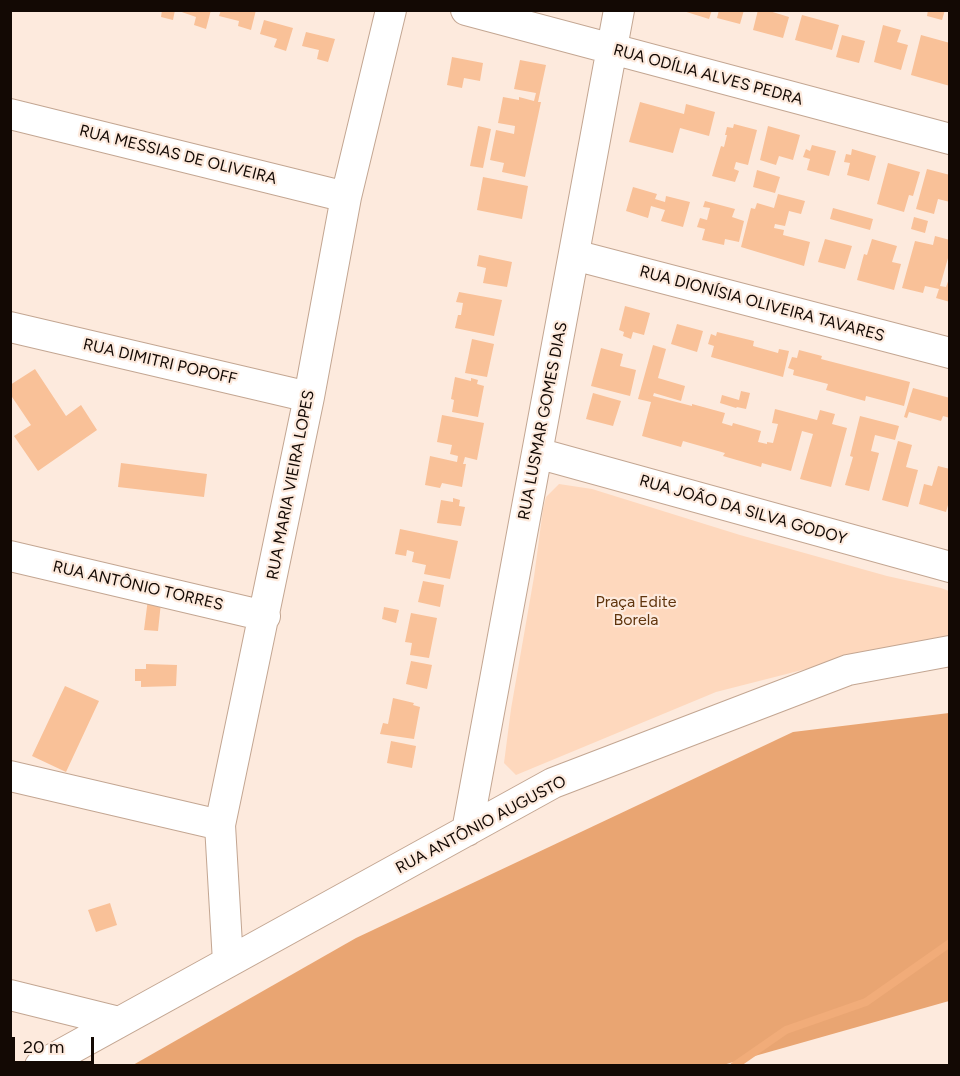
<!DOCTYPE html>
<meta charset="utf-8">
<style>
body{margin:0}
#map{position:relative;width:960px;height:1076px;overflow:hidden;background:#fdeadd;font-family:Figtree,sans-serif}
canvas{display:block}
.frame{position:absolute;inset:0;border:12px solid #130904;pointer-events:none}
.scale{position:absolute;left:12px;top:1037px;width:82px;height:27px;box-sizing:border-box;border:3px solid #130904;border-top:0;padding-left:8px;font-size:18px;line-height:21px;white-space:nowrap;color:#130904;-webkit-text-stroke:4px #fdeadd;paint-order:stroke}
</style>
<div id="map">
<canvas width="960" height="1076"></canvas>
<div class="frame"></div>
<div class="scale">20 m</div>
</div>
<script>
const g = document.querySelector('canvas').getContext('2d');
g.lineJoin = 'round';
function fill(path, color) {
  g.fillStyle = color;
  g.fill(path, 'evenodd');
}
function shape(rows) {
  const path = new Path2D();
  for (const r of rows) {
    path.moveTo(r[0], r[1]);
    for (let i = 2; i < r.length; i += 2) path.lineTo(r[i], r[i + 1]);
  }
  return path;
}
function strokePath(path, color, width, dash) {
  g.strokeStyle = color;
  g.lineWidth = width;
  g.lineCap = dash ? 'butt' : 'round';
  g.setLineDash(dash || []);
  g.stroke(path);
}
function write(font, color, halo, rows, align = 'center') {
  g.font = font + ' Figtree,sans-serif';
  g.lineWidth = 4.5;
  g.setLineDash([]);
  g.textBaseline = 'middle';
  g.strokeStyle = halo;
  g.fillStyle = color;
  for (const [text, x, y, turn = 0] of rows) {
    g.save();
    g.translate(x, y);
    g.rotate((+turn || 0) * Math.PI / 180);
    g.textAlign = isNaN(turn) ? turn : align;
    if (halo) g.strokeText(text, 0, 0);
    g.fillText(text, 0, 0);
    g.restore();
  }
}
const green = shape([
 [559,484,592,489,740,535,887,576,941,588,949,591,950,635,904,644,716,692,516,775,504,763,511,709,534,577,543,509,546,497]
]);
const forest = shape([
 [949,713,949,1001,723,1065,133,1065,356,938,793,732]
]);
const stream = shape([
 [734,1066,786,1030,866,1002,950,943]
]);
const building = shape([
 [162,10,175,10,173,20,161,17],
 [176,10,211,10,206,29,194,25,196,17],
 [221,10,256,10,251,30,238,26,239,21,219,16],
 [680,10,712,10,709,19],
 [719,10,744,10,740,24,717,18],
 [758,10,766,10,789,17,783,38,753,30],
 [928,10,945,10,942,20,927,16],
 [802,15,839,25,832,50,795,40],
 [264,20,293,28,286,51,274,47,277,39,260,34],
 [883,25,901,30,897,42,908,45,901,70,874,62],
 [306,32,335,39,328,62,317,59,319,50,302,46],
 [842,35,865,41,859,63,836,57],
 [921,35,950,43,950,86,911,75],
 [452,57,483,63,480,81,464,78,462,88,447,85],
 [520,60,546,65,538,102,541,102,525,177,502,172,504,163,490,160,496,130,514,134,515,126,498,123,503,97,519,100,519,97,534,101,536,93,514,89],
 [640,102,684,114,686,104,715,112,709,136,680,128,673,153,629,142],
 [734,124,757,130,748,165,736,162,734,169,739,171,735,182,712,176,721,146,724,147,727,135,725,135,727,127,733,128],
 [478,126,491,129,483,168,470,166],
 [768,126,800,135,793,160,779,156,776,165,760,160],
 [812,145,836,151,829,176,807,170,810,159,803,157,806,149,810,151],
 [852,149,876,156,869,181,847,175,850,163,844,162,846,154,851,155],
 [888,163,920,172,913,196,909,195,904,212,877,204],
 [927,169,950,175,950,202,938,199,934,214,916,209],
 [757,170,780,177,775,193,753,187],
 [483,177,528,186,522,219,477,210],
 [633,187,657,194,655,199,665,202,666,196,690,202,683,227,661,221,665,210,651,206,648,218,626,211],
 [778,194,805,201,801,214,789,211,785,226,775,224,774,228,784,230,783,235,810,242,804,266,741,247,751,208,755,209,757,203,774,208],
 [705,201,735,209,732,217,744,221,739,242,725,239,724,245,702,240,705,229,697,227,700,218,707,220,710,208,703,207],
 [833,208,873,219,870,230,830,219],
 [914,217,928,221,925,233,911,229],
 [935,236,950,240,950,251,940,286,946,287,950,276,950,302,936,298,939,289,925,286,923,293,902,288,915,241,933,245],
 [825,239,852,246,845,269,818,262],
 [872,239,897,246,892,262,901,264,894,290,857,280,864,254,867,255],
 [479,255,512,262,507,287,483,283,486,268,477,266],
 [459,292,502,300,494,336,455,328,458,315,461,315,463,303,456,302],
 [625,306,650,313,644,335,633,332,631,339,623,336,624,332,619,330],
 [677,324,703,331,697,352,671,344],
 [717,332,754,341,753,346,778,353,779,349,789,351,783,377,711,357,714,346,708,344,711,334,716,336],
 [472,339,494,344,487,377,465,373],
 [653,345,666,349,658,378,685,386,681,401,654,393,653,396,692,406,692,404,725,413,722,423,732,426,733,423,761,431,758,442,767,444,767,442,773,443,778,424,772,423,775,409,817,420,820,410,835,414,832,424,847,428,831,487,800,479,813,434,802,431,791,471,762,463,761,467,723,456,725,453,683,441,681,447,642,436,651,402,638,399],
 [601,348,623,354,620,366,636,370,630,396,591,386],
 [799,350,822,356,821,359,910,382,904,406,866,396,865,401,826,390,828,384,793,375,794,370,788,368,792,357,797,358],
 [35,369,66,416,81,405,97,430,38,471,14,436,31,425,10,394,10,385],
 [455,377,471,381,471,378,478,380,477,384,484,386,478,417,452,412,454,400,451,399],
 [913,388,950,398,950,418,943,416,941,421,909,412,907,418,904,417],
 [741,391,750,393,746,409,737,407,736,408,720,403,722,395,739,400],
 [593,393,621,401,613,426,586,419],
 [442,415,484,423,477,460,465,457,463,464,466,464,462,487,442,483,440,488,425,485,430,456,457,462,458,456,450,454,452,445,437,442],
 [860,416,899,426,895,440,875,435,871,451,879,453,869,491,845,485,853,457,850,456],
 [898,441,912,445,906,467,918,470,908,507,882,500],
 [121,463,207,474,204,497,118,487],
 [938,466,950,469,950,498,946,512,919,504,924,484,932,486],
 [453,498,460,500,459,506,465,507,461,526,437,523,441,500,453,502],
 [400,529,458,541,450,579,424,574,426,565,412,562,414,552,407,550,406,556,395,554],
 [423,581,444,585,440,607,418,602],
 [149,591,162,593,158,631,144,630],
 [384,607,399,610,396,623,382,619],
 [411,613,437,618,429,658,410,655,412,643,405,642],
 [411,661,432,665,427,689,406,684],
 [146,664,177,665,176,686,141,687,141,681,135,681,135,669,146,669],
 [65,686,99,701,66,772,32,756],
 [393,698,414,703,413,705,420,707,414,739,380,734,383,723,388,724],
 [391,741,416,746,412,768,387,763],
 [110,903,117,925,96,932,88,910]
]);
const street = shape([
 [466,10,950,139],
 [10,114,346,197],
 [574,255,950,353],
 [10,327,309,397],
 [537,453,950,567],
 [10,556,265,616],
 [10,776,220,825],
 [467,831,619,10],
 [228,962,220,825,309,397,346,197,391,10],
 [10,995,119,1022],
 [40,1066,553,783,848,670,950,651]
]);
const streetNames = [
 ["RUA ODÍLIA ALVES PEDRA",708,75,15],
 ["RUA MESSIAS DE OLIVEIRA",178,155,14],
 ["RUA DIONÍSIA OLIVEIRA TAVARES",762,304,15],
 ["RUA DIMITRI POPOFF",160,362,13],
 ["RUA LUSMAR GOMES DIAS",543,421,-79],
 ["RUA MARIA VIEIRA LOPES",291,485,-79],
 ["RUA JOÃO DA SILVA GODOY",743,510,16],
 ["RUA ANTÔNIO TORRES",138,586,13],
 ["RUA ANTÔNIO AUGUSTO",481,825,-28]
];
const parkNames = [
 ["Praça Edite",636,602],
 ["Borela",636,620]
];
fill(green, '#fed8bd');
fill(forest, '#e9a572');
strokePath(stream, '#f1ac79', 8);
fill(building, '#f9c198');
strokePath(street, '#c3a692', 32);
strokePath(street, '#fff', 30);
write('16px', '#130904', '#fdeadd', streetNames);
write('16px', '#60350d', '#fdeadd', parkNames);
</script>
